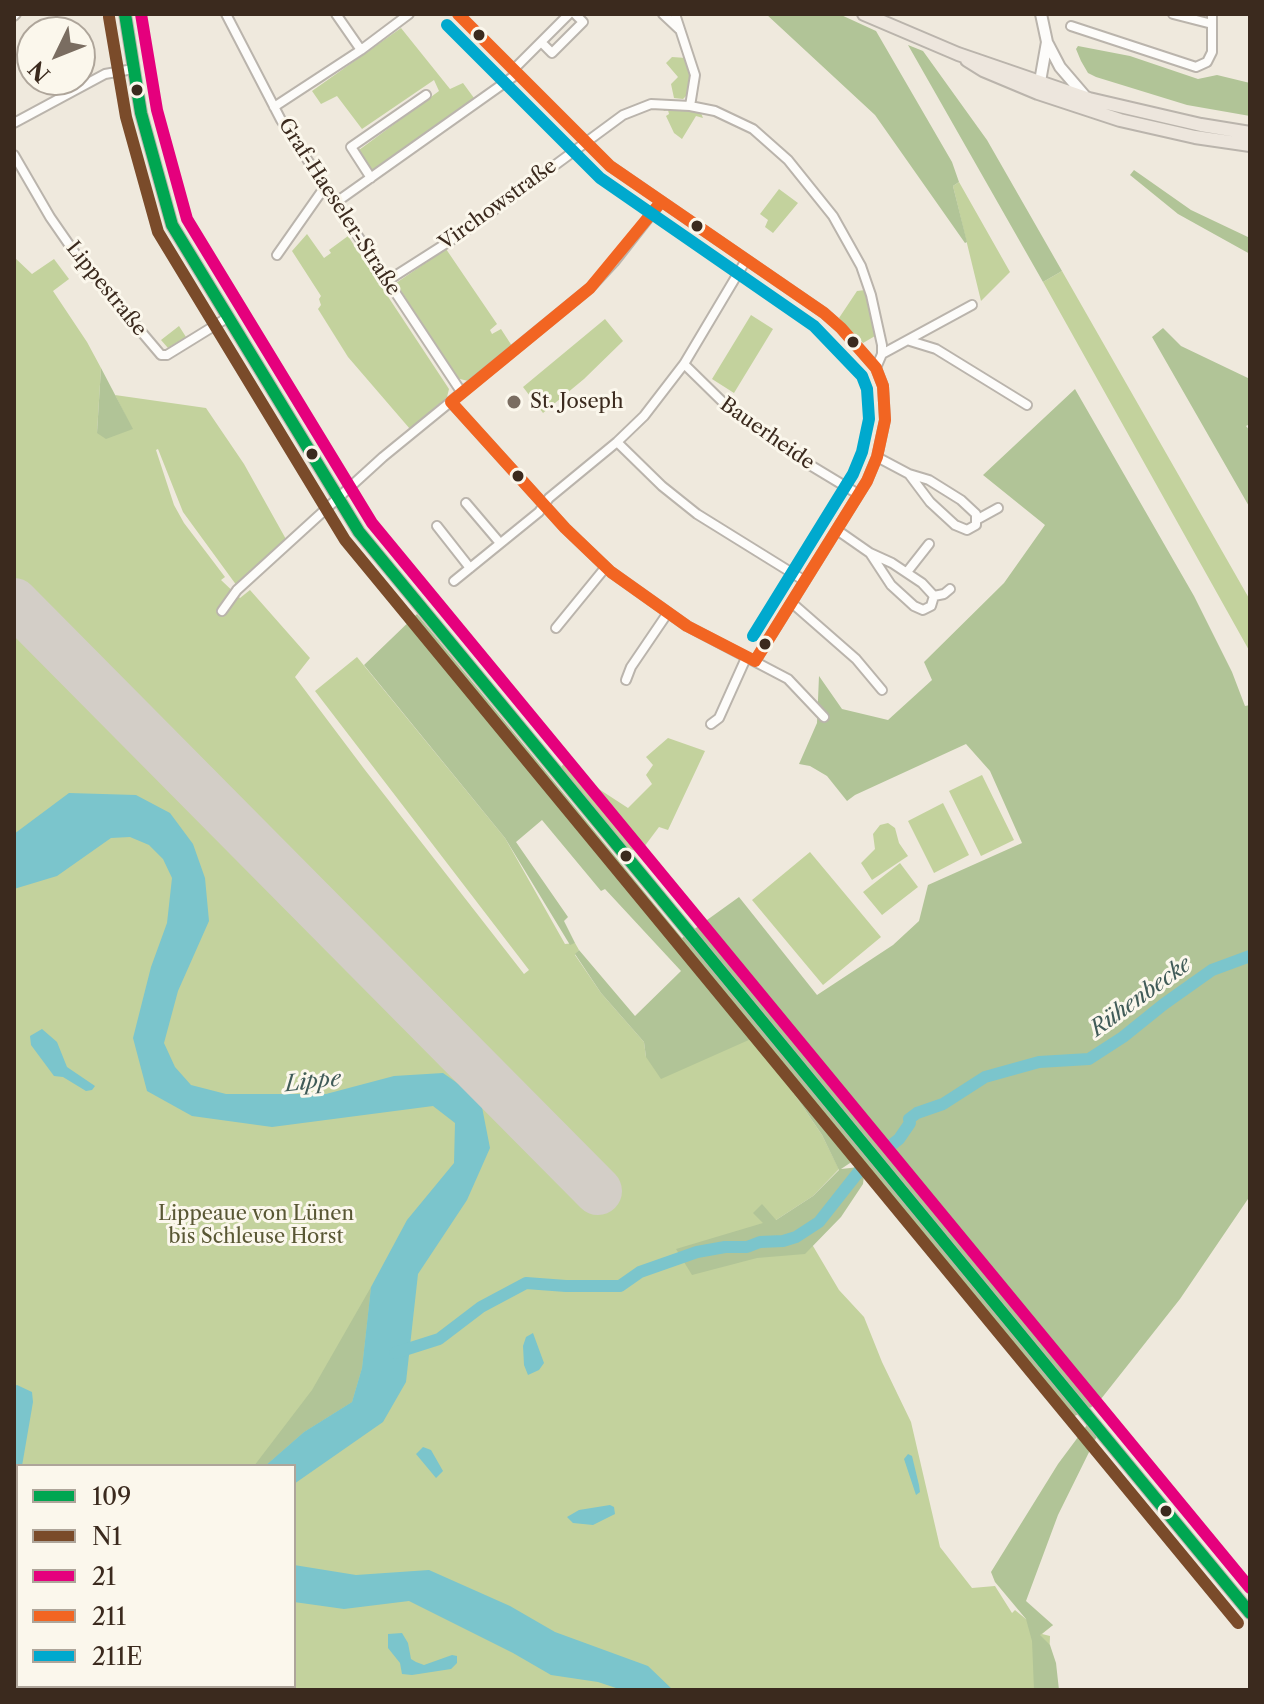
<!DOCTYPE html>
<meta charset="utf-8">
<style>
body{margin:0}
#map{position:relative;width:1264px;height:1704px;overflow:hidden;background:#efe9dd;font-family:"Libre Caslon Text",serif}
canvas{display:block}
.frame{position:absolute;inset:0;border:16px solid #3b2a1e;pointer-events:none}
.legend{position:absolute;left:16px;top:1464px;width:280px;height:224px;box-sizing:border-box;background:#fbf7ec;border:2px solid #aea59a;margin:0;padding:10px 14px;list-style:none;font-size:24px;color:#3b2a1e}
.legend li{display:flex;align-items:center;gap:16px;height:40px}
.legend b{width:40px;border:2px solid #aea59a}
.north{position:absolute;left:16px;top:16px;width:80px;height:80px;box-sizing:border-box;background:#fbf7ec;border:2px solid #aea59a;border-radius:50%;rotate:227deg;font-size:22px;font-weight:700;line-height:32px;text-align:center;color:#3b2a1e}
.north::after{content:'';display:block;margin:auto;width:28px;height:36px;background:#7a6d61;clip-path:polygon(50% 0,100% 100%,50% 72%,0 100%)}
</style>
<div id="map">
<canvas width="1264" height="1704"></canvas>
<div class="frame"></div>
<ul class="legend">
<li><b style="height:10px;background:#00a651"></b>109</li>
<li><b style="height:10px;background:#7a4b2a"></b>N1</li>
<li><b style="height:10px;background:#e5007d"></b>21</li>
<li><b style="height:10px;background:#f26522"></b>211</li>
<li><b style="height:10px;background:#00a9ce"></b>211E</li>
</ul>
<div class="north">N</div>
</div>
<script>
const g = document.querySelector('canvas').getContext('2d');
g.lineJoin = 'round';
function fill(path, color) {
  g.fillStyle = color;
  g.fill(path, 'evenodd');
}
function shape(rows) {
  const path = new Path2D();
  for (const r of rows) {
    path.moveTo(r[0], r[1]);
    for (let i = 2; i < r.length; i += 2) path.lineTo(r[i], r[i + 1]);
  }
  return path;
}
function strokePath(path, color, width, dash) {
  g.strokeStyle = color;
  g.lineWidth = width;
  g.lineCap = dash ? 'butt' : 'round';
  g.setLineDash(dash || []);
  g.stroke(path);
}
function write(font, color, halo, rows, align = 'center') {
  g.font = font + ' "Libre Caslon Text",serif';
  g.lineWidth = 6;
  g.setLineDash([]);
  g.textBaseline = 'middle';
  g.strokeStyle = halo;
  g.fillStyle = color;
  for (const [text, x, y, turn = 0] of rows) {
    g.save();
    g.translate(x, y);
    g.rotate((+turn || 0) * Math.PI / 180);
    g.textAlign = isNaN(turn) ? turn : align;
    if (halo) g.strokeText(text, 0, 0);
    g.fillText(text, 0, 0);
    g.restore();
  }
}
const green = shape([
 [401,28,450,89,463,83,474,98,372,171,359,150,439,91,434,80,362,129,337,96,321,104,312,91],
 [672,57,686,58,691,74,689,93,683,99,674,98,671,84,678,77,666,63],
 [662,108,697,112,701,113,703,118,696,116,682,139,674,133,666,116,669,114,668,110,664,111],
 [959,182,1010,272,981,301,953,186],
 [779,189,798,203,773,233,765,227,768,220,760,214],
 [307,234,324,258,331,253,329,250,348,236,449,389,447,397,410,429,348,357,318,309,321,305,319,299,321,296,292,251],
 [446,249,497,324,490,330,492,334,501,329,512,346,468,381,456,378,396,283],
 [14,257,32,274,54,259,69,279,53,291,87,342,101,368,97,433,132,429,115,395,206,408,244,464,287,541,237,586,183,512,158,449,156,450,174,505,184,523,225,577,221,580,240,598,250,590,310,658,295,677,365,770,524,974,529,970,315,691,357,657,505,838,565,944,575,943,579,950,575,955,601,993,644,1042,646,1057,751,1039,784,1079,822,1135,839,1169,813,1196,776,1220,709,1240,800,1224,839,1290,864,1317,882,1362,911,1422,940,1547,972,1588,995,1586,1012,1613,1015,1610,1032,1624,1053,1625,1042,1634,1050,1636,1048,1690,146,1690,139,1686,294,1686,294,1466,18,1466,18,1619,14,1616],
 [1062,271,1250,600,1250,652,1043,282],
 [865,290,875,336,863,343,839,318,857,291],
 [751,315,773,329,734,393,712,379],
 [605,319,623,341,584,379,543,413,523,387],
 [179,326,186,337,168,348,161,340],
 [668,738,705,751,668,830,659,827,641,851,625,849,561,767,569,758,588,782,628,808,652,784,646,775,653,765,646,757],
 [982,775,1014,840,981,856,949,791],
 [943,803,969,855,934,873,908,821],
 [888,823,895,828,899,843,908,856,872,880,861,863,875,849,873,834,880,825],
 [810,852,881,937,823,985,752,900],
 [900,863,918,887,882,915,863,892]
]);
const forest = shape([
 [766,14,839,14,876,31,952,162,959,182,953,186,967,242,965,243,875,115],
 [908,45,923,51,987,140,1062,271,1043,282],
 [1078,46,1130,56,1198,79,1217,75,1250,83,1250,116,1187,105,1096,77,1088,73,1081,61,1076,49],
 [1134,170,1191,210,1250,238,1250,254,1178,214,1130,175],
 [1163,328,1181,346,1250,379,1250,424,1246,426,1250,431,1250,508,1152,337],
 [101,368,133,429,106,439,97,433],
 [1075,389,1194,596,1232,672,1245,706,1250,705,1250,1196,1180,1299,1097,1404,1069,1419,881,1193,856,1159,841,1169,859,1167,864,1175,863,1184,841,1217,805,1254,757,1258,692,1275,676,1249,763,1223,753,1213,762,1204,776,1220,813,1196,839,1170,822,1135,784,1079,751,1039,661,1079,646,1057,644,1042,601,993,575,954,579,950,635,1016,681,971,605,889,601,891,542,820,516,842,568,917,564,921,575,943,570,945,505,838,364,665,417,614,682,938,739,897,817,995,893,945,919,921,928,885,1022,843,990,771,966,744,855,795,847,801,827,776,810,766,799,764,817,723,819,676,842,709,888,720,932,680,924,662,1004,583,1045,525,983,475],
 [371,1287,362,1368,352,1402,304,1432,265,1466,254,1466,312,1390],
 [1087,1425,1097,1436,1058,1515,1026,1601,1053,1625,1040,1635,1050,1645,1056,1663,1059,1690,1034,1690,1032,1641,1026,1619,995,1582,991,1572,1058,1464],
 [65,1686,127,1686,134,1690,64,1690]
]);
const water = shape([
 [69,793,136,795,170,813,193,844,205,878,209,921,178,991,164,1043,175,1067,191,1085,226,1094,326,1094,394,1076,443,1073,463,1087,482,1107,490,1148,467,1200,418,1274,406,1382,383,1422,294,1484,294,1466,265,1466,304,1432,352,1402,362,1368,371,1287,407,1220,454,1163,455,1123,433,1106,272,1127,192,1116,147,1091,133,1038,151,967,167,923,172,878,163,859,149,845,130,837,111,838,57,876,14,889,14,834],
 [42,1029,57,1042,67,1067,95,1086,92,1090,86,1091,63,1077,54,1076,31,1045,30,1036],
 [533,1333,544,1363,539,1370,528,1375,524,1365,523,1346,526,1337],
 [17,1385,32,1392,33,1402,22,1466,18,1466,18,1492,14,1502,14,1386],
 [423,1447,431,1450,443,1471,436,1478,416,1454],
 [908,1454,912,1456,919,1485,920,1492,916,1495,904,1459],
 [610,1505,614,1507,615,1514,593,1525,573,1523,567,1517,579,1510],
 [294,1565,356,1575,429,1570,510,1606,555,1632,648,1666,673,1690,622,1690,598,1682,551,1675,513,1653,409,1601,344,1609,294,1602],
 [402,1633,408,1643,411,1659,416,1662,424,1665,452,1655,457,1656,457,1663,451,1669,412,1675,402,1674,400,1663,388,1648,388,1634]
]);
const stream = shape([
 [14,1571,18,1573],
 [14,1656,18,1660],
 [35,1686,37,1690]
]);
const river = shape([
 [889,1147,899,1139,910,1123,909,1119,917,1113,943,1104,985,1077,1039,1062,1089,1059,1123,1037,1164,1004,1212,970,1250,956],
 [395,1353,439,1339,481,1307,526,1283,566,1286,620,1286,640,1272,697,1252,725,1247,747,1247,760,1242,783,1241,796,1237,819,1222,860,1170]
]);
const runway = shape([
 [14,602,598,1191]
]);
const minor = shape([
 [226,14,281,120,462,393],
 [336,14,361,50],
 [458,14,610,166,824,313,841,328,876,368,883,386,885,420,877,457,867,481,755,661],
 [663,14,679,29],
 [675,14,695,75,690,106],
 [1173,14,1212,24],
 [14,16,16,14],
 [1071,26,1196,67,1207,62,1212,52,1212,14],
 [541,42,552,53,583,22,575,14],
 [513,70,569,14],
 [274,107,361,50,409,14],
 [14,123,105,74,133,69],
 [14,155,50,217,77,256,161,355,167,355,227,318],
 [371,178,351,147,426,95],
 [335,203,517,74],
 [277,255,324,188],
 [387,281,467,230,623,115,651,104,690,106,715,111,753,129,788,160,833,216,861,266,871,295,882,345,882,354,876,368],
 [910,341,936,349,1027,405],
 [882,354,972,305],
 [684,364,732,411,805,462,858,494],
 [451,402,565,528,611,572,687,626,788,679,824,717],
 [617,442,662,486,697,514,805,581],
 [877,457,909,474,930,502,955,525,967,530,976,525,976,514,961,500,929,480,909,474],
 [466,503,500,543],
 [978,519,998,508],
 [437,526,470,568],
 [837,530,870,553,891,585,914,606,923,610,931,606,934,596,922,583,892,563,870,553],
 [907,572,929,544],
 [454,581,539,512,549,498,617,442,644,416,684,364,746,260],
 [934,596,944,594,950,589],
 [792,603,856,659,882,690],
 [222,611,237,590,383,457,590,288,614,262,661,202],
 [556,628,605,568],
 [626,680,631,667,667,614],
 [711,724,719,718,746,658]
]);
const tertiary = shape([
 [125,14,141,113,172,225,359,532,1250,1613],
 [1048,44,1060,67,1084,95],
 [1039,87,1047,42,1041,14]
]);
const primary = shape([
 [864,14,958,54,1089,99,1201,125,1250,133],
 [967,60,983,70,1038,93,1120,120,1195,137,1250,145]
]);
const bus1 = shape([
 [125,14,141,113,172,225,359,532,1250,1613]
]);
const bus2 = shape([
 [109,17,126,117,158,232,345,540,1238,1623]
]);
const bus3 = shape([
 [141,14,157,110,187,219,372,523,1250,1588]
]);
const bus4 = shape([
 [458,14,610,166,824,313,841,328,876,368,883,386,885,420,877,457,867,481,755,661,687,626,611,572,565,528,451,402,590,288,661,202]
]);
const bus5 = shape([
 [447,25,600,178,814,326,862,376,867,389,869,419,862,452,853,474,753,636]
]);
const markers = [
 [479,35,7,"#3b2a1e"],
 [137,90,7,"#3b2a1e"],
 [697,226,7,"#3b2a1e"],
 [853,342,7,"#3b2a1e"],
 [514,402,8,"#7a6d61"],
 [312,454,7,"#3b2a1e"],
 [518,476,7,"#3b2a1e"],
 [765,644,7,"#3b2a1e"],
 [626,856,7,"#3b2a1e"],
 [1166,1511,7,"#3b2a1e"]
];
const streetNames = [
 ["Virchowstraße",498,205,-36],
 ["Graf-Haeseler-Straße",339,207,57],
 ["Lippestraße",106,289,51],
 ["Bauerheide",767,434,35]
];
const poiNames = [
 ["St. Joseph",530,402]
];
const parkNames = [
 ["Lippeaue von Lünen",256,1214],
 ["bis Schleuse Horst",256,1237]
];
const waterNames = [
 ["Rühenbecke",1141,997,-36],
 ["Lippe",313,1082,-6]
];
fill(green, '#c3d29d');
fill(forest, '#b1c497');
fill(water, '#7bc5cc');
strokePath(stream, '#7bc5cc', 2);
strokePath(river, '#7bc5cc', 12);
strokePath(runway, '#d3cec7', 48);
strokePath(minor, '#bab4ac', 12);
strokePath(tertiary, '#bab4ac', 14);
strokePath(primary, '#bab4ac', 16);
strokePath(minor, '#fdfcfa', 8);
strokePath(tertiary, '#fdfcfa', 10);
strokePath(primary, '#ede6dd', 12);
strokePath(bus1, '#00a651', 12);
strokePath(bus2, '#7a4b2a', 12);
strokePath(bus3, '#e5007d', 12);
strokePath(bus4, '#f26522', 12);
strokePath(bus5, '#00a9ce', 12);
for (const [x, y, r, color] of markers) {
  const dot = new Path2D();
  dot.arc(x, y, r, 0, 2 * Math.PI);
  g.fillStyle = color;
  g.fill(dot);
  strokePath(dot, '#fbf7ec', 3);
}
write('20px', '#3b2a1e', '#fbf7ec', streetNames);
write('20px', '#3b2a1e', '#fbf7ec', poiNames, 'left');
write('20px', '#595734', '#fbf7ec', parkNames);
write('italic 22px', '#405b58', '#fbf7ec', waterNames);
</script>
